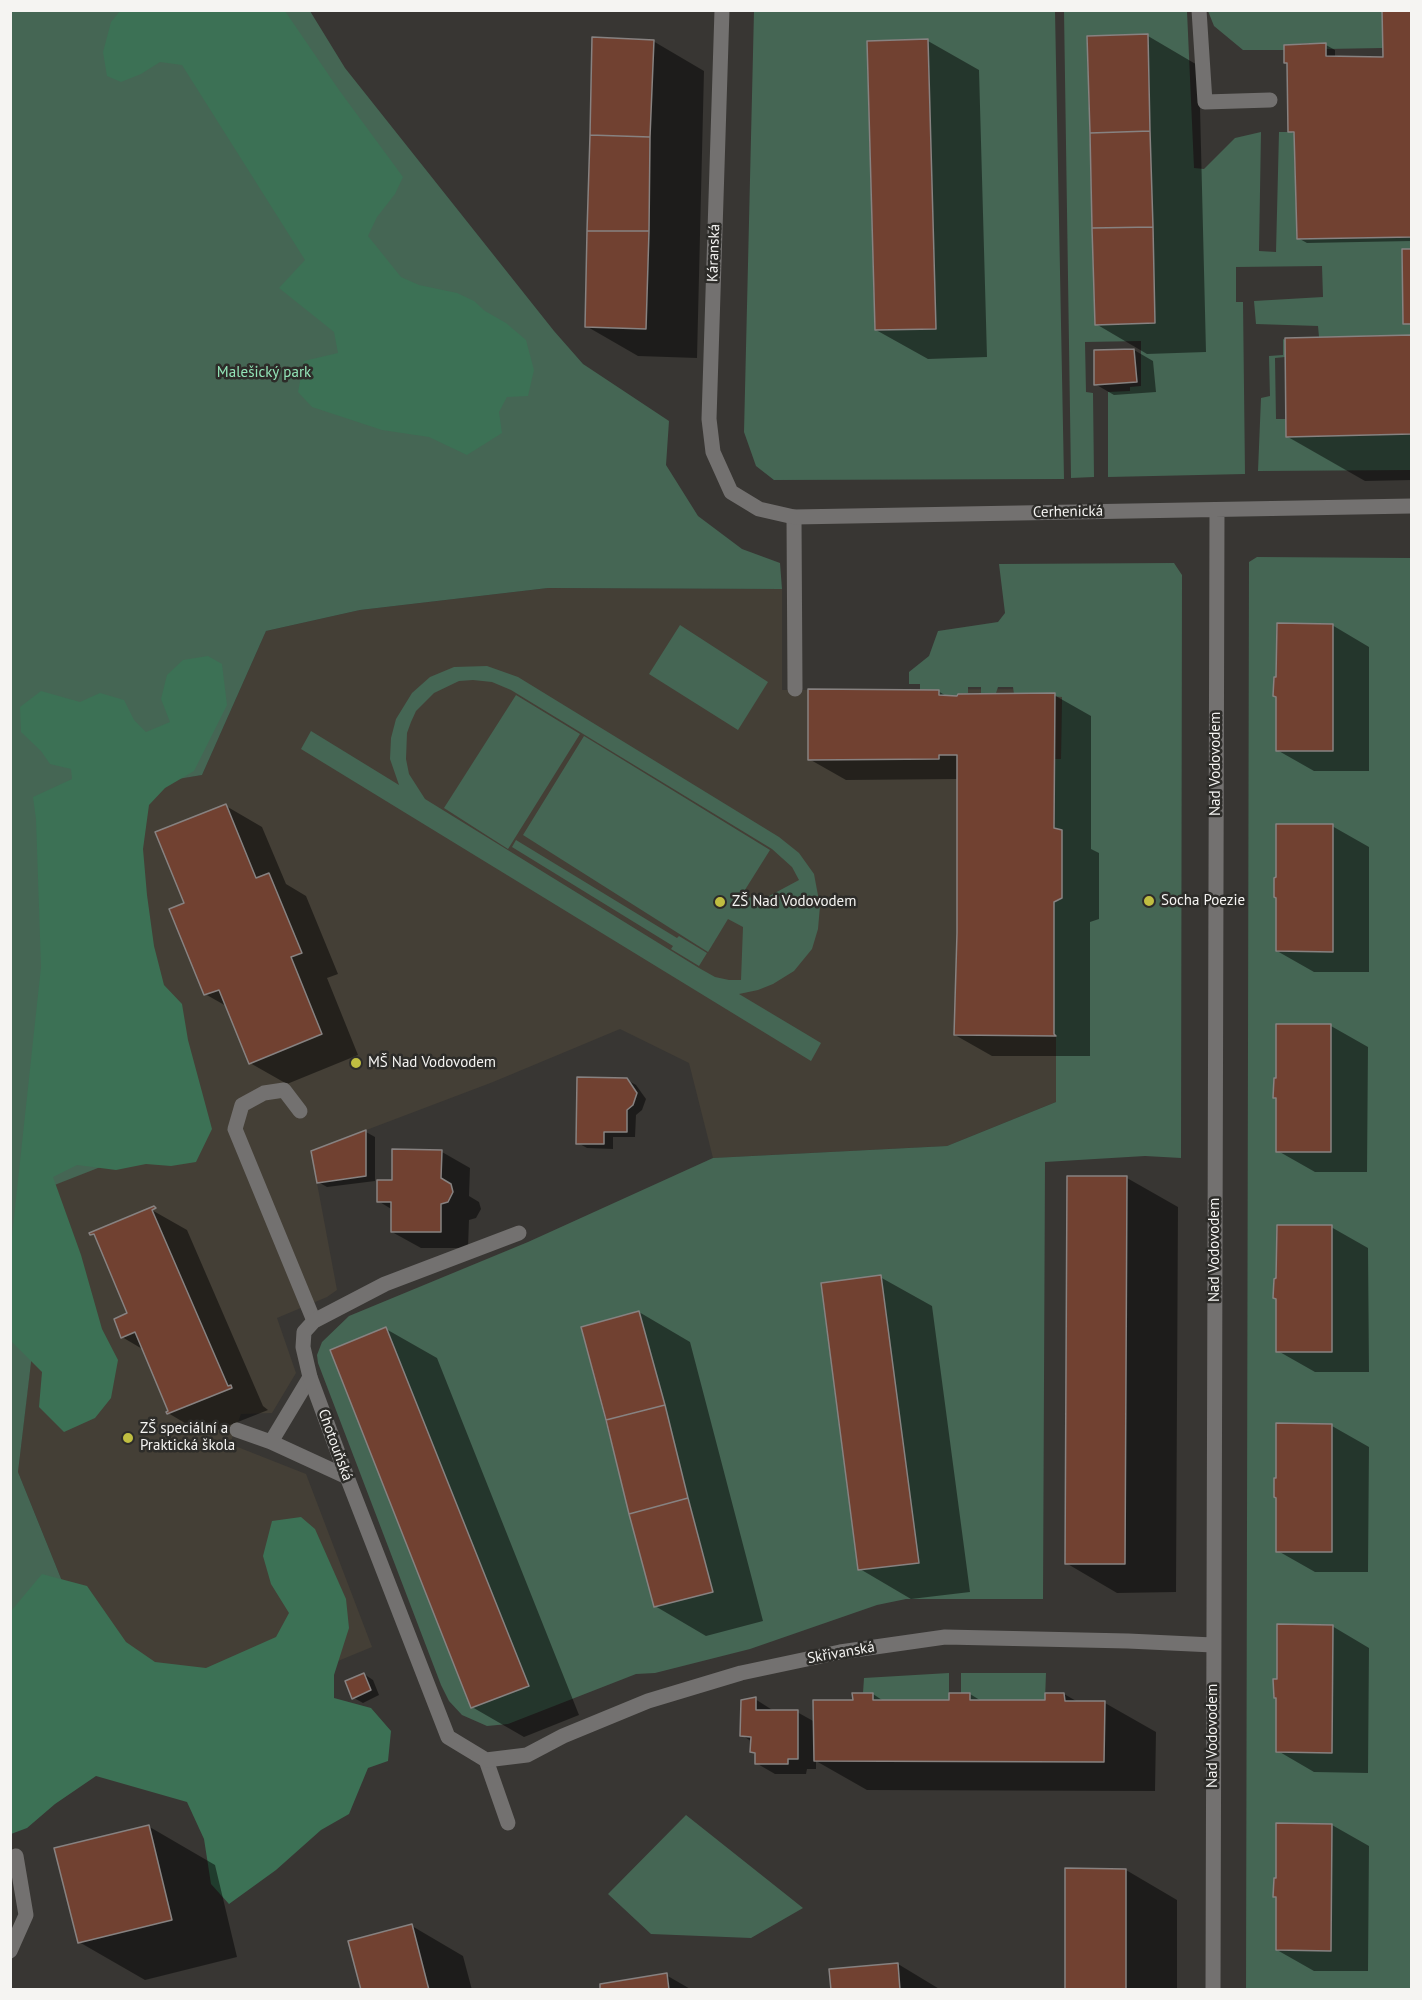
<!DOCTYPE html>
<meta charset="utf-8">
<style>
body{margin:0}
#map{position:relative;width:1422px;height:2000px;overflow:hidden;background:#383633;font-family:"PT Sans",sans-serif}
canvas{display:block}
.frame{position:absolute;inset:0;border:12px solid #f5f4f2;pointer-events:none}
</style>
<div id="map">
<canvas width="1422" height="2000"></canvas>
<div class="frame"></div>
</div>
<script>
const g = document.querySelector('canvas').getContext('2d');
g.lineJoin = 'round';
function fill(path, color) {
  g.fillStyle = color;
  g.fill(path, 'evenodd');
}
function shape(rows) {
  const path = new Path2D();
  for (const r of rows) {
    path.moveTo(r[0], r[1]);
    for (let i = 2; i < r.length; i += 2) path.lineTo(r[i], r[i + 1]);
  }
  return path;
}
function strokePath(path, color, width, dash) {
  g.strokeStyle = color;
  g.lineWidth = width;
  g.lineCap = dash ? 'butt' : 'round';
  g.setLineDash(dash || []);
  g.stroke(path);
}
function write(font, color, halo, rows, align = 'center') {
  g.font = font + ' "PT Sans",sans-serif';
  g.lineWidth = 5;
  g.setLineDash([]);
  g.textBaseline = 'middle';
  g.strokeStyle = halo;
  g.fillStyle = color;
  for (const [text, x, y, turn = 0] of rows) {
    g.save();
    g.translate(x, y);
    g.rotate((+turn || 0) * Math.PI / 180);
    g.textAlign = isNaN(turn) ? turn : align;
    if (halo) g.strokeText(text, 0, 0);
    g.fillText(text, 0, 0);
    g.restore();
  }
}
const built = shape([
 [548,588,782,589,782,690,1062,689,1056,1102,947,1146,713,1158,689,1063,620,1029,493,1082,311,1151,337,1290,327,1297,277,1318,296,1373,272,1413,241,1414,230,1444,306,1474,372,1647,129,1747,18,1472,36,1316,106,790,202,775,266,631,360,610]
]);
const green = shape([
 [10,11,310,11,345,68,554,331,583,364,669,421,666,465,698,516,742,549,780,563,782,589,548,588,360,610,266,631,202,775,106,791,200,1128,52,1186,18,1472,129,1747,10,1772],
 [754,11,1055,11,1064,479,774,480,756,466,744,432],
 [928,40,936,328,875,330,867,42],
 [1064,11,1187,11,1194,168,1204,169,1235,138,1261,132,1259,251,1276,252,1279,132,1294,132,1297,239,1411,237,1411,249,1402,250,1403,323,1411,324,1411,335,1319,337,1318,326,1256,324,1254,301,1323,297,1322,266,1236,267,1236,302,1243,302,1245,474,1108,477,1108,392,1130,391,1130,387,1141,386,1141,341,1085,342,1086,392,1093,393,1094,477,1071,478],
 [1148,35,1155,323,1095,325,1087,36],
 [1208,11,1382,11,1383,48,1326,49,1326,43,1294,44,1293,45,1284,46,1284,50,1243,50,1214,26],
 [1283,339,1285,340,1285,357,1275,358,1276,419,1286,419,1287,437,1411,434,1411,470,1258,471,1261,398,1270,396,1269,356,1283,355],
 [1257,557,1411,558,1411,1989,1246,1990,1249,562],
 [1277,623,1333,624,1332,751,1276,750,1276,697,1273,696,1274,677,1276,677],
 [1276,825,1333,951,1276,951,1276,898,1274,897,1274,878,1276,877],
 [1276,1024,1331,1024,1331,1151,1277,1152,1276,1098,1273,1097,1274,1078,1276,1078],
 [1277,1225,1332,1225,1276,1299,1273,1298,1274,1279,1276,1278],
 [1276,1423,1332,1424,1332,1552,1274,1497,1274,1479,1276,1478],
 [1277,1624,1333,1625,1332,1753,1276,1698,1274,1698,1273,1679,1277,1679],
 [1276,1823,1332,1824,1331,1951,1276,1950,1276,1897,1273,1896,1274,1878,1276,1878],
 [1174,563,1182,575,1181,1158,1145,1156,1045,1162,1043,1599,906,1599,877,1605,750,1649,655,1673,636,1674,508,1724,487,1726,462,1715,449,1701,441,1685,318,1363,317,1355,322,1342,349,1316,528,1242,713,1158,947,1146,1056,1102,1056,1036,1054,1034,1054,902,1062,898,1062,831,1054,828,1055,759,1061,759,1062,697,1014,694,1013,687,998,687,996,693,981,693,981,687,968,687,968,693,958,694,957,696,939,695,939,690,920,690,920,684,909,684,909,672,929,656,938,631,998,622,1005,613,999,564],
 [821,1283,918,1563,858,1570],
 [639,1311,713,1591,654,1607,581,1327],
 [386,1327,528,1685,471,1708,330,1350],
 [680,625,768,682,738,730,649,674],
 [487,666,518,677,779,837,799,853,814,874,820,906,818,929,812,949,794,971,773,984,758,990,739,994,821,1043,811,1061,301,749,311,731,399,785,390,759,391,738,396,719,412,693,430,677,454,667],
 [473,680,492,682,511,690,772,849,792,867,799,880,758,902,743,893,770,850,584,736,523,835,708,952,728,919,743,927,741,980,729,980,715,977,699,968,425,799,409,774,406,759,407,733,411,722,416,711,434,693,459,681],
 [516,695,580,734,508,849,444,808],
 [516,840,677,938,679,936,707,953,699,966,671,949,673,946,512,847],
 [949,1673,949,1700,873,1700,873,1693,863,1693,864,1678],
 [961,1673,1046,1673,1045,1700,970,1700,970,1693,961,1693],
 [686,1815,803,1908,751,1938,651,1934,608,1894]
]);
const forest = shape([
 [120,11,285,11,339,90,403,177,395,194,377,217,368,236,401,277,419,285,457,293,474,301,485,311,506,323,526,340,534,370,528,396,507,397,499,412,502,433,467,455,429,437,382,430,312,407,298,392,304,361,338,353,334,332,279,288,305,260,182,65,160,62,141,74,121,82,107,76,103,52,111,22],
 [208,656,222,664,227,705,194,771,165,788,149,805,143,849,147,895,154,946,164,985,182,1004,188,1040,212,1129,196,1162,171,1166,146,1164,116,1170,77,1165,53,1177,81,1255,102,1329,118,1360,111,1398,95,1418,64,1432,39,1407,42,1372,11,1341,11,1245,41,967,36,819,33,797,72,779,71,769,50,764,41,751,21,732,20,707,41,691,80,702,100,693,124,700,134,720,146,732,170,722,161,699,167,675,183,660],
 [301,1517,315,1529,346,1599,349,1628,334,1675,334,1698,371,1708,391,1731,388,1761,368,1768,349,1814,321,1830,276,1870,229,1904,211,1884,204,1839,187,1802,96,1776,55,1804,27,1828,11,1834,11,1611,42,1574,87,1586,126,1642,155,1662,206,1668,276,1637,289,1613,271,1584,263,1556,272,1521]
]);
const shadow = shape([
 [430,10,490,10,490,12],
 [1412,10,1412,241,1307,243,1298,238,1296,135,1290,131,1326,45,1335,50,1335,57,1385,58],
 [1148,36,1199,66,1206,352,1147,354,1096,324],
 [653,41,704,71,697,358,638,356,586,326],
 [928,41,979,70,987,357,928,359,876,330],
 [1412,337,1412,480,1365,481,1288,437],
 [1134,350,1153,361,1156,392,1114,395,1095,384],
 [1332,625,1369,647,1369,771,1314,771,1277,750],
 [938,691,948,697,1054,695,1091,716,1091,849,1099,853,1099,919,1090,922,1090,1056,992,1056,955,1035,958,933,958,779,846,780,809,759],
 [226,806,262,827,286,884,306,896,338,974,327,978,358,1055,287,1084,250,1063,228,1007,205,994,186,904],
 [1332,826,1369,847,1369,972,1314,972,1277,951],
 [1277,1025,1331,1026,1368,1047,1367,1172,1315,1172,1278,1151],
 [627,1080,636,1085,646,1099,642,1110,636,1115,635,1137,613,1137,613,1149,587,1148,578,1143],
 [366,1132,375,1137,375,1181,327,1187,318,1182],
 [394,1151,442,1152,470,1168,469,1196,479,1202,481,1209,476,1218,469,1220,468,1248,421,1248,392,1232,393,1210,378,1201,393,1182],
 [1127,1178,1178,1207,1176,1592,1117,1593,1066,1563],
 [150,1209,187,1230,263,1406,268,1410,205,1435,168,1413,170,1411,144,1350,122,1337,116,1320,129,1314],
 [1331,1227,1368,1248,1369,1372,1315,1372,1278,1351],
 [880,1277,932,1306,970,1592,911,1599,860,1569],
 [639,1312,690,1342,763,1621,706,1636,655,1606],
 [386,1329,437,1358,579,1715,524,1737,472,1707],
 [1332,1426,1369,1447,1368,1572,1315,1572,1278,1551],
 [1332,1626,1369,1648,1368,1773,1314,1772,1278,1751,1278,1680],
 [364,1674,373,1680,379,1695,363,1703,354,1698],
 [873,1694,885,1702,950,1702,970,1694,983,1702,1046,1702,1064,1694,1078,1702,1105,1703,1156,1732,1155,1791,867,1790,816,1761,816,1769,807,1769,806,1774,775,1774,756,1763,756,1754,752,1752,752,1742,742,1735,755,1699,774,1711,797,1712,815,1722],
 [1332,1825,1369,1846,1368,1971,1314,1971,1277,1950],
 [148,1826,215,1865,237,1957,145,1980,79,1942],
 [1066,1869,1126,1870,1177,1900,1177,1990,1066,1990],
 [412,1926,463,1956,472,1990,362,1990],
 [898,1964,941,1990,833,1990],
 [666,1975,692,1990,602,1990]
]);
const building = shape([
 [1382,10,1412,10,1412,237,1297,239,1294,132,1288,132,1287,63,1284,63,1284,45,1326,43,1326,56,1383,57,1382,10],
 [1148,34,1150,131,1090,133,1087,36,1148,34],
 [592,37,654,40,650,137,590,135,592,37],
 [928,39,936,329,875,330,867,41,928,39],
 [1150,131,1153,227,1092,228,1090,133,1150,131],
 [590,135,650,137,649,231,587,231,590,135],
 [1153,227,1155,323,1095,325,1092,228,1153,227],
 [587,231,649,231,646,329,585,327,587,231],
 [1402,249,1412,249,1412,324,1403,324,1402,249],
 [1412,335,1412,434,1286,437,1285,338,1412,335],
 [1134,349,1137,382,1094,385,1094,350,1134,349],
 [1277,623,1333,624,1333,751,1276,751,1276,697,1273,696,1274,677,1276,677,1277,623],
 [808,689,939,690,939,695,957,696,958,694,1055,693,1054,828,1062,830,1062,898,1054,902,1054,1034,1056,1036,954,1035,957,933,957,755,939,755,939,759,808,760,808,689],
 [226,804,256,878,269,873,302,953,291,957,322,1034,249,1064,219,990,204,995,169,909,184,903,155,832,226,804],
 [1276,824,1333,824,1333,952,1276,951,1276,898,1274,897,1274,878,1276,877,1276,824],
 [1276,1024,1331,1024,1331,1152,1276,1152,1276,1098,1273,1098,1274,1078,1276,1078,1276,1024],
 [577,1077,627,1078,637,1093,633,1105,627,1110,627,1132,604,1132,604,1144,576,1144,577,1077],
 [366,1130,366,1176,317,1183,311,1151,366,1130],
 [392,1149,442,1150,441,1178,451,1184,453,1192,448,1202,441,1204,441,1232,391,1232,391,1202,377,1202,377,1180,392,1180,392,1149],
 [1067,1176,1127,1176,1125,1564,1065,1564,1067,1176],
 [154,1206,156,1208,152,1210,228,1386,231,1385,232,1388,167,1414,166,1412,168,1411,135,1332,121,1338,114,1319,127,1313,94,1234,90,1235,89,1233,154,1206],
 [1277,1225,1332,1225,1332,1352,1276,1352,1276,1299,1273,1298,1274,1279,1276,1278,1277,1225],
 [881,1275,919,1563,858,1570,821,1283,881,1275],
 [639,1311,665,1405,606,1420,581,1327,639,1311],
 [386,1327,529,1686,471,1708,330,1350,386,1327],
 [665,1405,688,1498,629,1514,606,1420,665,1405],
 [1276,1423,1332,1424,1332,1552,1276,1552,1276,1498,1274,1497,1274,1478,1276,1478,1276,1423],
 [688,1498,713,1592,654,1607,629,1514,688,1498],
 [1277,1624,1333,1625,1332,1753,1276,1752,1276,1698,1274,1698,1273,1679,1277,1679,1277,1624],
 [364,1673,371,1690,352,1699,345,1681,364,1673],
 [852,1693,873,1693,873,1700,949,1700,949,1693,970,1693,970,1700,1045,1700,1045,1693,1064,1693,1065,1701,1105,1701,1104,1762,814,1761,813,1700,853,1700,852,1693],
 [756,1697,756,1710,798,1710,798,1759,788,1759,788,1764,755,1764,755,1753,750,1752,751,1737,740,1736,741,1700,756,1697],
 [1276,1823,1332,1824,1331,1951,1276,1950,1276,1897,1273,1897,1274,1878,1276,1878,1276,1823],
 [149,1825,172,1920,78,1943,54,1848,149,1825],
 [1065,1868,1126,1869,1126,1990,1065,1990,1065,1868],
 [412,1924,429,1990,361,1990,348,1941,412,1924],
 [898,1963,900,1990,831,1990,829,1969,898,1963],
 [667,1973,669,1990,600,1990,600,1984,667,1973]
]);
const service = shape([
 [1199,10,1205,102,1270,100],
 [794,517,795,689],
 [300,1111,284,1090,264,1093,242,1105,235,1129,314,1321],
 [237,1430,271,1442,347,1477],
 [271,1442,310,1377],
 [486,1760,508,1823],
 [10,1951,26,1915,16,1856]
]);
const minor = shape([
 [722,10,709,419,713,452,731,492,759,509,794,517,1412,506],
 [519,1233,385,1284,314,1321,304,1332,303,1347,310,1377,347,1477,448,1737,486,1760,527,1755,563,1736,648,1701,741,1673,840,1652,945,1637,1128,1641,1213,1645],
 [1213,1990,1217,510]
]);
const markers = [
 [1149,901,6,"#c0be41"],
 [720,902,6,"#c0be41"],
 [356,1063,6,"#c0be41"],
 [128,1438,6,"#c0be41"]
];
const streetNames = [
 ["Káranská",714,253,-88],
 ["Cerhenická",1068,512,-1],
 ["Nad Vodovodem",1216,764,-90],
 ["Nad Vodovodem",1215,1250,-90],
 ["Chotouňská",335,1445,70],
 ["Skřivanská",841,1653,-10],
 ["Nad Vodovodem",1213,1736,-90]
];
const parkNames = [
 ["Malešický park",264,373]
];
const poiNames = [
 ["Socha Poezie",1161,901],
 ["ZŠ Nad Vodovodem",732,902],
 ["MŠ Nad Vodovodem",368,1063],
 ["ZŠ speciální a",140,1429],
 ["Praktická škola",140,1446]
];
fill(built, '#443f36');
fill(green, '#456654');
fill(forest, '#3c7155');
fill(shadow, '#0007');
fill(building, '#714131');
strokePath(building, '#878281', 1.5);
strokePath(service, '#737170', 15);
strokePath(minor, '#737170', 15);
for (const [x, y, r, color] of markers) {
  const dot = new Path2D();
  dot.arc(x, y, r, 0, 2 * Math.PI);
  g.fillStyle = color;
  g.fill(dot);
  strokePath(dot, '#2d2c29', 2);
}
write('15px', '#f5f4f2', '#2d2c29', streetNames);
write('15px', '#92e4b7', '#2d2c29', parkNames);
write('15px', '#f5f4f2', '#2d2c29', poiNames, 'left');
</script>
